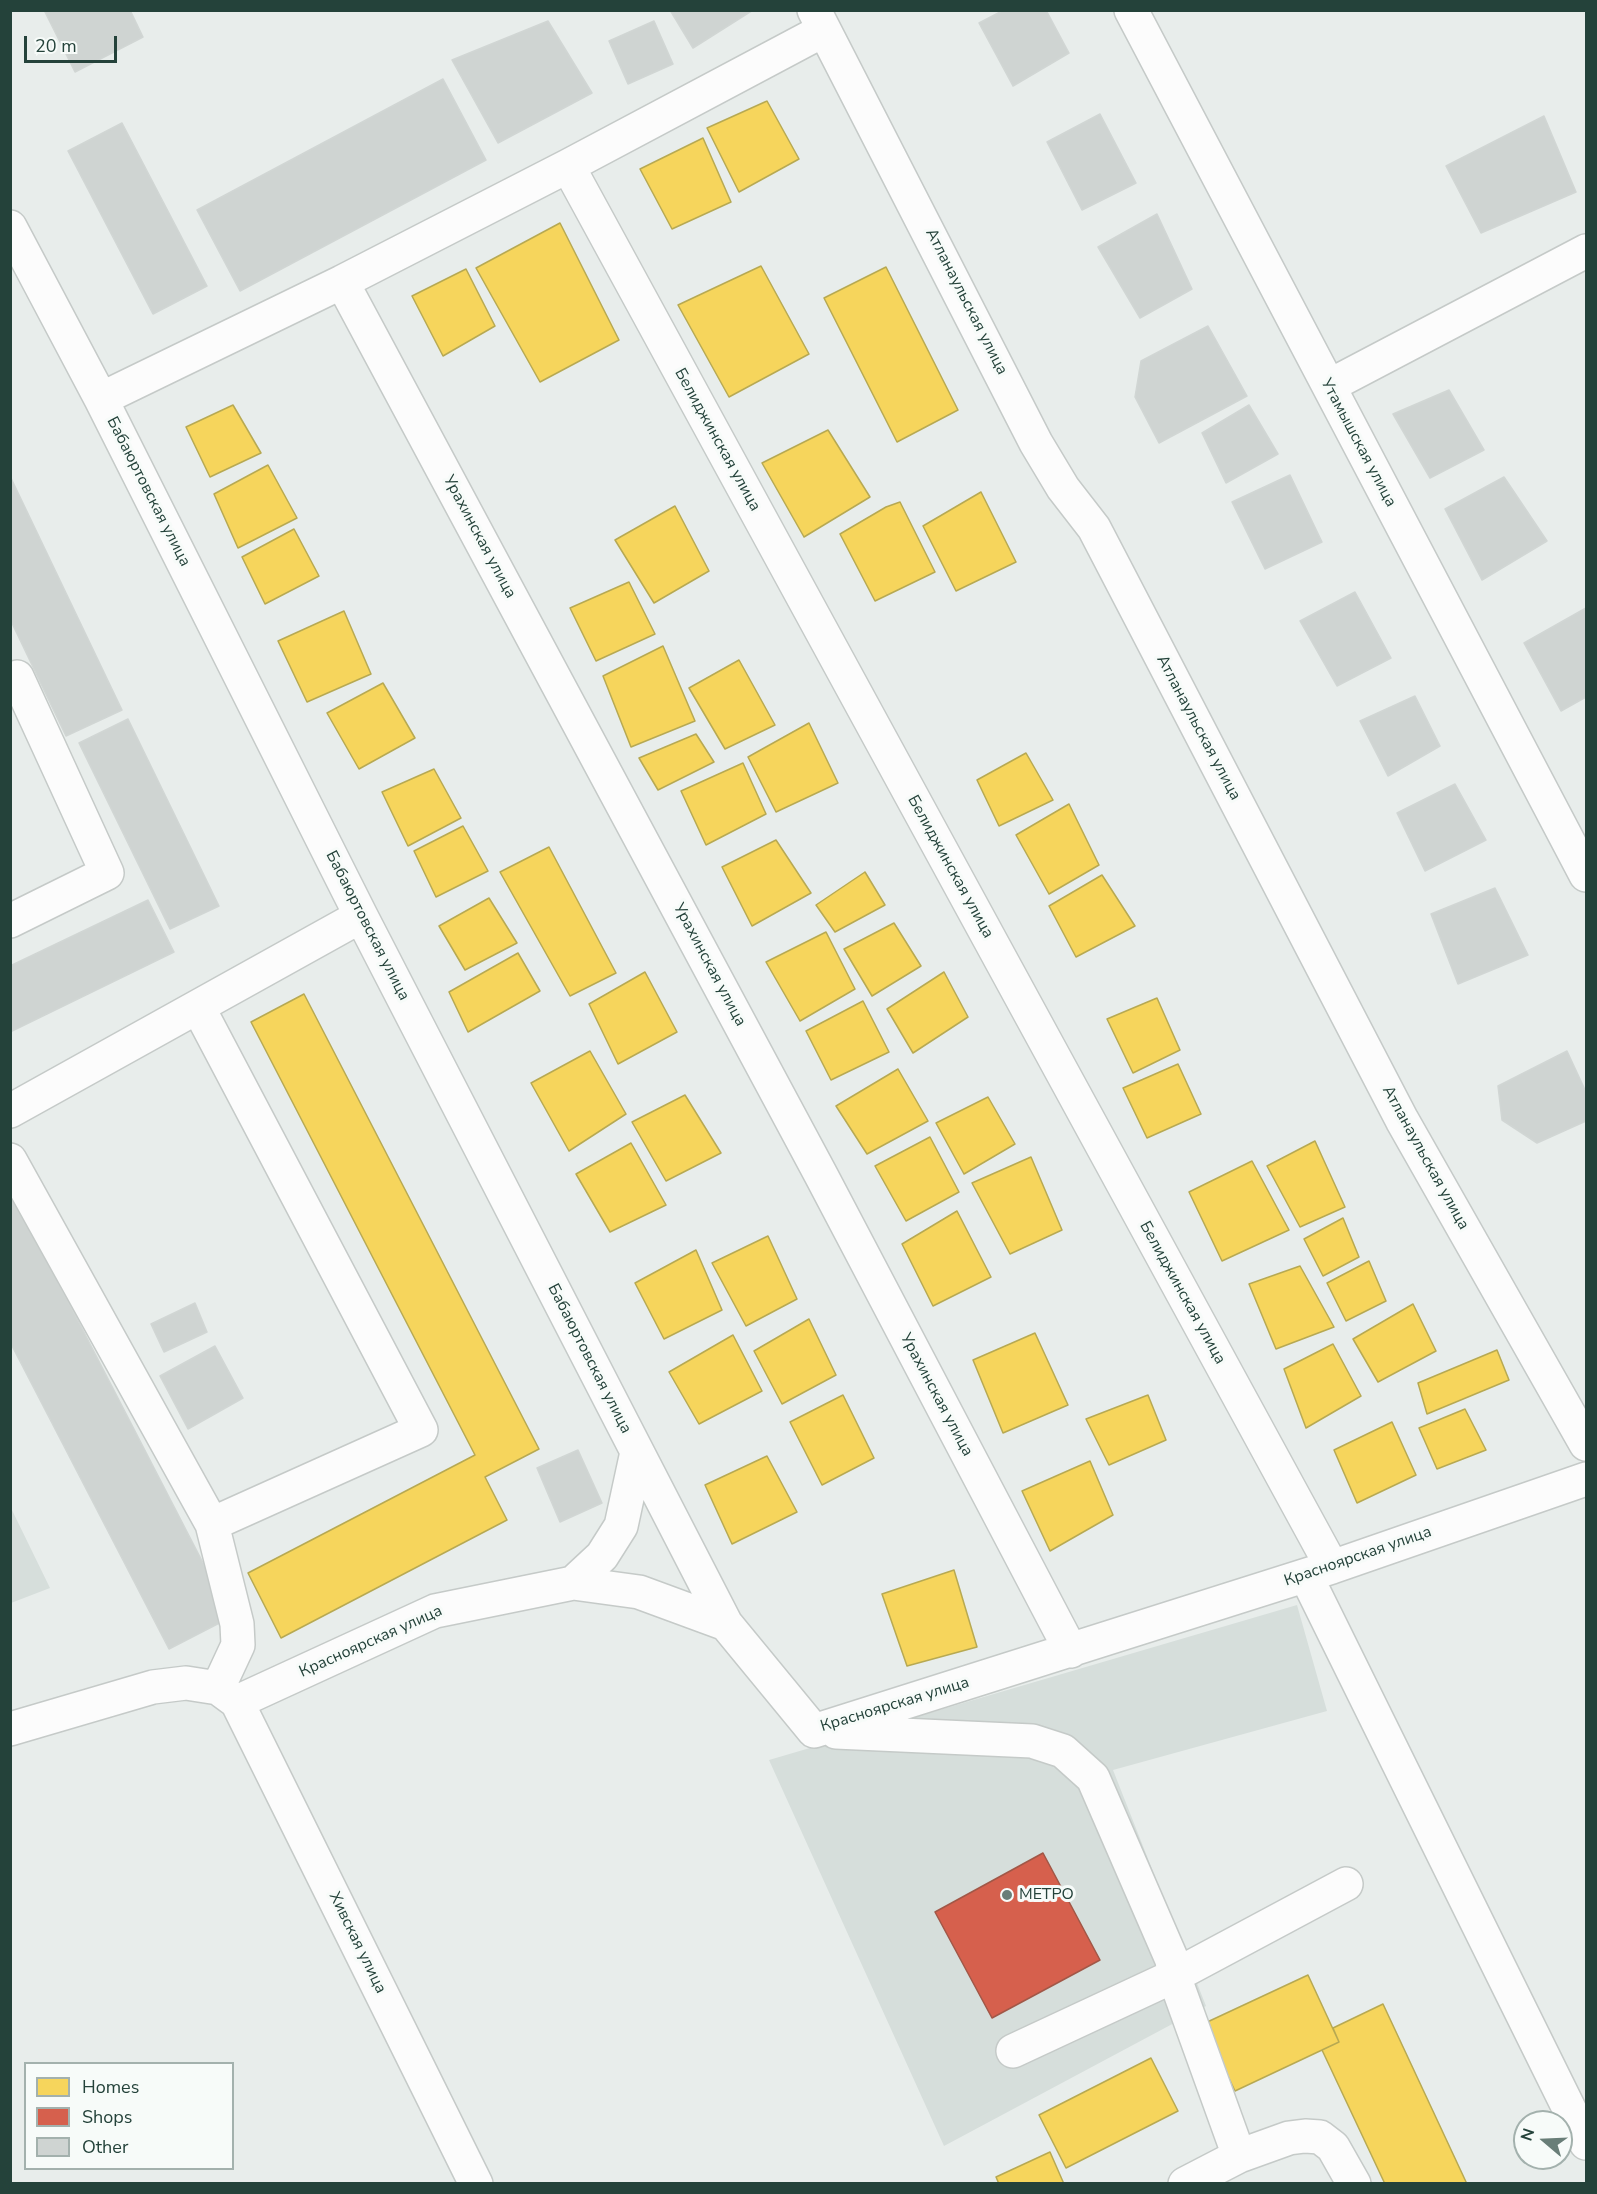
<!DOCTYPE html>
<meta charset="utf-8">
<style>
body{margin:0}
#map{position:relative;width:1597px;height:2194px;overflow:hidden;background:#e8edeb;font-family:"Nunito Sans",sans-serif}
canvas{display:block}
.frame{position:absolute;inset:0;border:12px solid #24423a;pointer-events:none}
.legend{position:absolute;left:24px;top:2062px;width:210px;height:108px;box-sizing:border-box;background:#f7fbf9;border:2px solid #a3b1ad;margin:0;padding:8px 10px;list-style:none;font-size:18px;color:#24423a}
.legend li{display:flex;align-items:center;gap:12px;height:30px}
.legend b{width:30px;border:2px solid #a3b1ad}
.north{position:absolute;left:1513px;top:2110px;width:60px;height:60px;box-sizing:border-box;background:#f7fbf9;border:2px solid #a3b1ad;border-radius:50%;rotate:289deg;font-size:16px;font-weight:700;line-height:24px;text-align:center;color:#24423a}
.north::after{content:'';display:block;margin:auto;width:21px;height:27px;background:#697e78;clip-path:polygon(50% 0,100% 100%,50% 72%,0 100%)}
.scale{position:absolute;left:24px;top:36px;width:93px;height:27px;box-sizing:border-box;border:3px solid #24423a;border-top:0;padding-left:8px;font-size:18px;line-height:21px;white-space:nowrap;color:#24423a;-webkit-text-stroke:4px #f7fbf9;paint-order:stroke}
</style>
<div id="map">
<canvas width="1597" height="2194"></canvas>
<div class="frame"></div>
<ul class="legend">
<li><b style="height:16px;background:#f6d55c"></b>Homes</li>
<li><b style="height:16px;background:#d6604d"></b>Shops</li>
<li><b style="height:16px;background:#cfd4d2"></b>Other</li>
</ul>
<div class="north">N</div>
<div class="scale">20 m</div>
</div>
<script>
const g = document.querySelector('canvas').getContext('2d');
g.lineJoin = 'round';
function fill(path, color) {
  g.fillStyle = color;
  g.fill(path, 'evenodd');
}
function shape(rows) {
  const path = new Path2D();
  for (const r of rows) {
    path.moveTo(r[0], r[1]);
    for (let i = 2; i < r.length; i += 2) path.lineTo(r[i], r[i + 1]);
  }
  return path;
}
function strokePath(path, color, width, dash) {
  g.strokeStyle = color;
  g.lineWidth = width;
  g.lineCap = dash ? 'butt' : 'round';
  g.setLineDash(dash || []);
  g.stroke(path);
}
function write(font, color, halo, rows, align = 'center') {
  g.font = font + ' "Nunito Sans",sans-serif';
  g.lineWidth = 6;
  g.setLineDash([]);
  g.textBaseline = 'middle';
  g.strokeStyle = halo;
  g.fillStyle = color;
  for (const [text, x, y, turn = 0] of rows) {
    g.save();
    g.translate(x, y);
    g.rotate((+turn || 0) * Math.PI / 180);
    g.textAlign = isNaN(turn) ? turn : align;
    if (halo) g.strokeText(text, 0, 0);
    g.fillText(text, 0, 0);
    g.restore();
  }
}
const built = shape([
 [10,1506,50,1588,11,1603,10,1603],
 [1297,1605,1327,1711,1113,1770,1206,2006,944,2146,769,1760]
]);
const homes = shape([
 [767,101,799,159,739,192,707,128,767,101],
 [703,138,731,202,672,229,640,169,703,138],
 [560,223,619,340,540,382,476,268,560,223],
 [761,266,809,354,729,397,678,305,761,266],
 [886,267,958,410,897,442,824,298,886,267],
 [466,269,495,326,443,356,412,296,466,269],
 [233,405,261,453,210,477,186,427,233,405],
 [828,430,870,497,804,537,762,463,828,430],
 [268,465,297,518,238,548,214,494,268,465],
 [981,492,1016,562,956,591,923,526,981,492],
 [900,502,935,572,875,601,840,534,886,507,900,502],
 [675,506,709,571,654,603,615,540,675,506],
 [294,529,319,576,265,604,242,557,294,529],
 [629,582,655,634,596,661,570,608,629,582],
 [344,611,371,674,307,702,278,641,344,611],
 [663,646,695,721,631,747,603,676,663,646],
 [739,660,775,725,725,749,689,688,739,660],
 [383,683,415,738,359,769,327,713,383,683],
 [809,723,838,783,776,812,748,757,809,723],
 [696,734,714,762,658,790,639,758,696,734],
 [1026,753,1053,800,999,826,977,780,1026,753],
 [743,763,766,814,706,845,681,791,743,763],
 [434,769,461,818,408,846,382,792,434,769],
 [1069,804,1099,865,1049,894,1016,835,1069,804],
 [463,826,488,871,436,897,414,851,463,826],
 [776,840,811,893,752,926,722,867,776,840],
 [549,847,616,973,570,996,500,872,549,847],
 [865,872,885,905,835,932,816,905,865,872],
 [1102,875,1135,926,1076,957,1049,906,1102,875],
 [489,898,517,943,465,970,439,926,489,898],
 [894,923,921,966,872,996,844,949,894,923],
 [826,932,855,989,800,1021,766,962,826,932],
 [518,953,540,991,468,1032,449,992,518,953],
 [645,972,677,1032,618,1064,589,1004,645,972],
 [944,972,968,1017,913,1053,887,1009,944,972],
 [304,994,539,1449,485,1477,507,1520,281,1638,248,1573,475,1455,251,1022,304,994],
 [1157,998,1180,1050,1133,1073,1107,1019,1157,998],
 [863,1001,889,1052,831,1080,806,1031,863,1001],
 [590,1051,626,1114,569,1151,531,1083,590,1051],
 [1178,1064,1201,1114,1147,1138,1123,1088,1178,1064],
 [898,1069,928,1121,867,1154,836,1106,898,1069],
 [685,1095,721,1153,666,1181,632,1122,685,1095],
 [988,1097,1015,1144,964,1174,936,1123,988,1097],
 [930,1137,959,1192,906,1221,875,1166,930,1137],
 [1315,1141,1345,1207,1300,1227,1267,1166,1315,1141],
 [631,1143,666,1205,610,1232,576,1174,631,1143],
 [1031,1157,1062,1230,1010,1254,972,1183,1031,1157],
 [1252,1161,1289,1230,1222,1261,1189,1192,1252,1161],
 [957,1211,991,1277,933,1306,902,1244,957,1211],
 [1343,1218,1359,1257,1323,1276,1304,1239,1343,1218],
 [768,1236,797,1299,746,1326,712,1263,768,1236],
 [696,1250,722,1310,664,1339,635,1283,696,1250],
 [1369,1261,1386,1301,1346,1321,1327,1283,1369,1261],
 [1300,1266,1334,1327,1276,1349,1249,1284,1300,1266],
 [1413,1304,1436,1351,1378,1382,1353,1339,1413,1304],
 [809,1319,836,1375,782,1404,754,1351,809,1319],
 [1035,1333,1068,1405,1003,1433,973,1360,1035,1333],
 [733,1335,762,1391,699,1424,669,1372,733,1335],
 [1333,1344,1361,1396,1306,1428,1284,1369,1333,1344],
 [1497,1350,1509,1380,1427,1414,1418,1383,1497,1350],
 [843,1395,874,1458,822,1485,790,1422,843,1395],
 [1148,1395,1166,1440,1109,1465,1086,1419,1148,1395],
 [1465,1409,1486,1450,1437,1469,1419,1428,1465,1409],
 [1392,1422,1416,1475,1357,1503,1334,1450,1392,1422],
 [767,1456,797,1512,732,1544,705,1485,767,1456],
 [1090,1461,1113,1515,1050,1551,1022,1491,1090,1461],
 [954,1570,977,1647,907,1666,882,1594,954,1570],
 [1308,1975,1339,2042,1235,2091,1203,2024,1308,1975],
 [1383,2004,1467,2184,1385,2184,1322,2050,1339,2042,1333,2028,1383,2004],
 [1151,2058,1178,2111,1066,2168,1039,2115,1151,2058],
 [1050,2152,1064,2184,999,2184,996,2177,1050,2152]
]);
const shops = shape([
 [1043,1853,1100,1960,992,2018,935,1912,1043,1853]
]);
const building = shape([
 [44,10,130,10,143,37,75,72,44,10],
 [670,10,753,10,693,48,670,10],
 [1004,10,1046,10,1069,53,1013,86,979,23,1004,10],
 [548,21,592,93,498,143,452,60,548,21],
 [654,21,673,64,628,84,609,41,654,21],
 [443,79,486,160,240,291,197,210,443,79],
 [1100,114,1136,183,1082,210,1047,142,1100,114],
 [1544,116,1576,192,1481,233,1446,166,1544,116],
 [122,123,207,286,153,314,68,151,122,123],
 [1157,214,1192,289,1140,318,1098,247,1157,214],
 [1208,326,1247,396,1159,443,1135,397,1141,361,1208,326],
 [1449,390,1484,450,1430,478,1393,414,1449,390],
 [1249,405,1278,454,1226,483,1202,433,1249,405],
 [1290,475,1322,542,1265,569,1232,502,1290,475],
 [10,476,122,710,66,736,10,619,10,476],
 [1504,477,1547,541,1482,580,1445,509,1504,477],
 [1355,592,1391,658,1337,686,1300,621,1355,592],
 [1586,608,1586,697,1561,711,1524,643,1586,608],
 [1415,696,1440,746,1388,776,1360,721,1415,696],
 [128,719,219,906,170,929,79,743,128,719],
 [1455,784,1486,840,1425,871,1397,813,1455,784],
 [1495,888,1528,955,1458,984,1431,914,1495,888],
 [148,900,174,952,10,1032,10,966,148,900],
 [1567,1051,1586,1092,1586,1121,1537,1143,1502,1120,1498,1086,1567,1051],
 [10,1189,231,1617,169,1649,10,1342,10,1189],
 [195,1303,207,1332,164,1352,151,1324,195,1303],
 [215,1346,243,1398,188,1429,160,1376,215,1346],
 [578,1450,602,1503,560,1522,537,1468,578,1450]
]);
const minor = shape([
 [814,10,1036,443,1063,488,1094,528,1402,1120,1586,1444],
 [1131,10,1586,875],
 [568,166,1332,1567],
 [10,227,101,399,361,916,726,1624],
 [342,282,821,1175,1071,1651],
 [1329,386,1586,251],
 [101,399,342,282,568,166,824,30],
 [10,681,17,677,107,873,10,921],
 [10,1111,361,916],
 [10,1160,212,1524,421,1430,198,1007],
 [212,1524,237,1624,238,1645,218,1688],
 [1306,1576,1586,2143],
 [573,1583,602,1556,621,1526,637,1452],
 [237,1702,476,2184],
 [10,1729,153,1687,186,1683,218,1688,237,1702,435,1611,573,1583,639,1592,726,1624,814,1731,1332,1567,1586,1479],
 [836,1732,1032,1741,1063,1751,1093,1778,1172,1960,1174,1976,1239,2156],
 [1013,2051,1174,1976,1346,1884],
 [1185,2184,1239,2156,1289,2138,1305,2136,1320,2137,1333,2147,1354,2184]
]);
const markers = [
 [1007,1895,6,"#697e78"]
];
const streetNames = [
 ["Атланаульская улица",966,302,63],
 ["Белиджинская улица",717,440,61],
 ["Утамышская улица",1358,443,62],
 ["Бабаюртовская улица",148,492,63],
 ["Урахинская улица",479,537,62],
 ["Атланаульская улица",1198,728,62],
 ["Белиджинская улица",950,867,61],
 ["Бабаюртовская улица",367,926,63],
 ["Урахинская улица",709,965,62],
 ["Атланаульская улица",1425,1158,61],
 ["Белиджинская улица",1182,1293,61],
 ["Бабаюртовская улица",589,1359,63],
 ["Урахинская улица",936,1395,62],
 ["Красноярская улица",1358,1557,-19],
 ["Красноярская улица",371,1642,-24],
 ["Красноярская улица",895,1705,-17],
 ["Хивская улица",357,1943,64]
];
const poiNames = [
 ["МЕТРО",1019,1895]
];
fill(built, '#d6dedb');
fill(homes, '#f6d55c');
strokePath(homes, '#b7a952', 1.5);
fill(shops, '#d6604d');
strokePath(shops, '#a15747', 1.5);
fill(building, '#cfd4d2');
strokePath(building, '#d1d6d4', 1.5);
strokePath(minor, '#c5cac8', 36);
strokePath(minor, '#fcfcfc', 33);
for (const [x, y, r, color] of markers) {
  const dot = new Path2D();
  dot.arc(x, y, r, 0, 2 * Math.PI);
  g.fillStyle = color;
  g.fill(dot);
  strokePath(dot, '#f7fbf9', 2);
}
write('16px', '#24423a', '#f7fbf9', streetNames);
write('16px', '#24423a', '#f7fbf9', poiNames, 'left');
</script>
